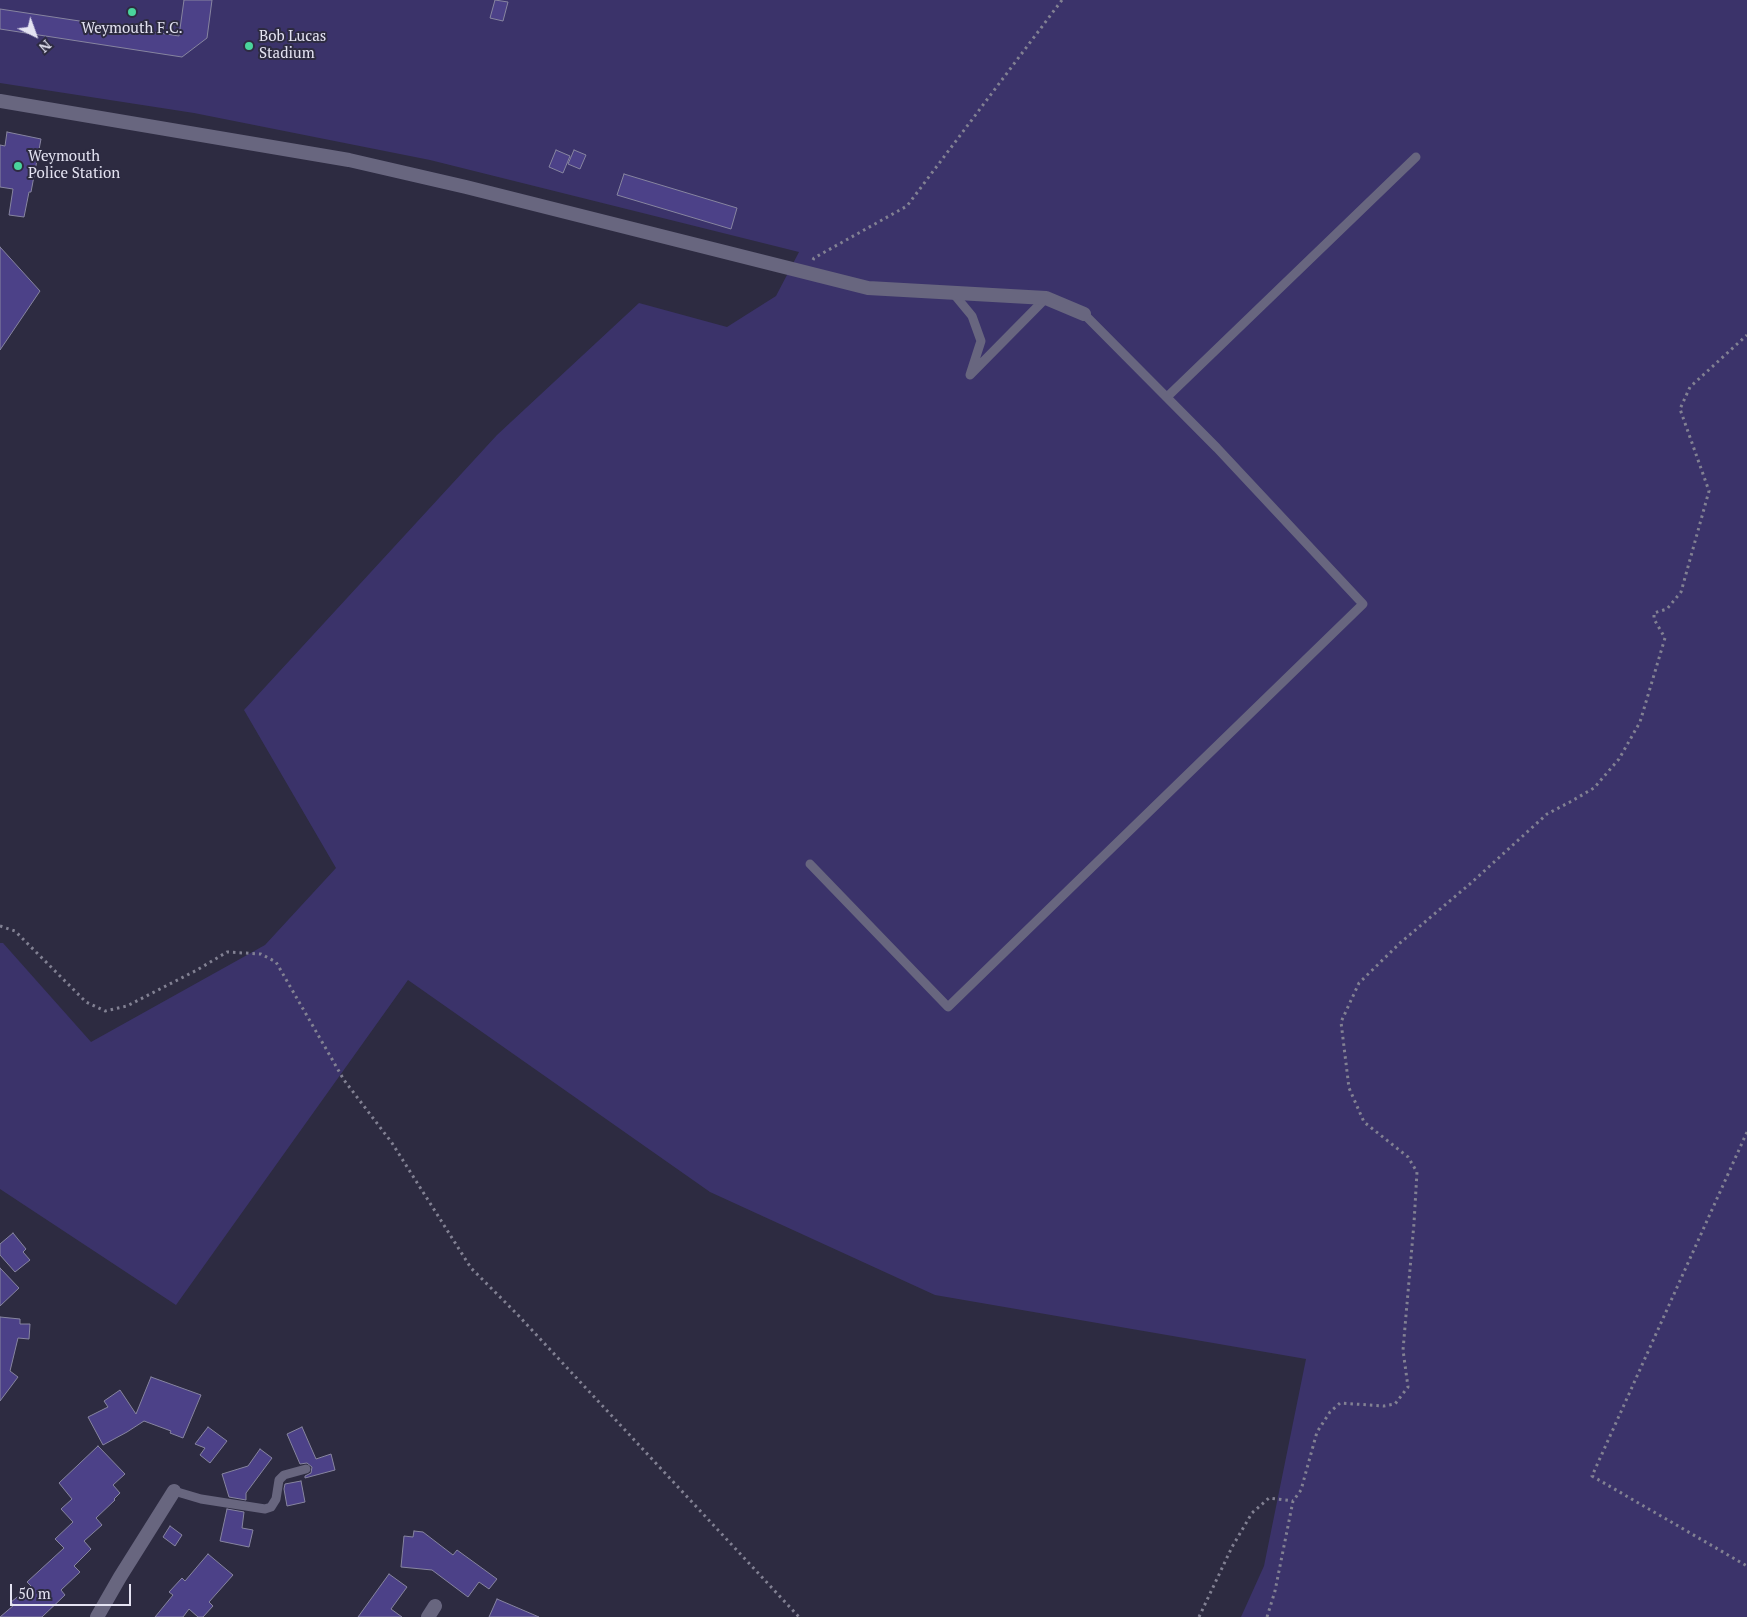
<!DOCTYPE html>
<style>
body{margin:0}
#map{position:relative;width:1747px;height:1617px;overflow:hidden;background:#2d2b41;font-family:"PT Serif",serif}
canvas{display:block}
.north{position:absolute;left:10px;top:10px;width:50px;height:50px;-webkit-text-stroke:4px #2d2b41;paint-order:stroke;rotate:138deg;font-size:14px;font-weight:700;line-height:20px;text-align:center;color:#e4e3f2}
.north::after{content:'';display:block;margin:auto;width:18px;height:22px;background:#e4e3f2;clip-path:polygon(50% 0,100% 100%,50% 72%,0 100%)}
.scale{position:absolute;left:10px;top:1584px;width:121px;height:22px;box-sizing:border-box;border:2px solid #e4e3f2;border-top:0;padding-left:6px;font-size:15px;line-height:18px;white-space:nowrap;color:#e4e3f2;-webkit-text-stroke:4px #2d2b41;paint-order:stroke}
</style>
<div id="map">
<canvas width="1747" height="1617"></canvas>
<div class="north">N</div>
<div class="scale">50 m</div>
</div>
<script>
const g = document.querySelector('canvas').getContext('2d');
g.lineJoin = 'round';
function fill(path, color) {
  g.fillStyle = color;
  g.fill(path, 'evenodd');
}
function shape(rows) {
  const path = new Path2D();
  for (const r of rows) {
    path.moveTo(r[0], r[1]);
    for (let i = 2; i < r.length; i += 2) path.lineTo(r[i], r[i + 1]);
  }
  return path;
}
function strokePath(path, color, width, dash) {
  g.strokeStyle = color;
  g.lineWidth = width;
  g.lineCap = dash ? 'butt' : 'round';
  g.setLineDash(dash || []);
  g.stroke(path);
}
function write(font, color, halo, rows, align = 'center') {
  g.font = font + ' "PT Serif",serif';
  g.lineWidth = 4;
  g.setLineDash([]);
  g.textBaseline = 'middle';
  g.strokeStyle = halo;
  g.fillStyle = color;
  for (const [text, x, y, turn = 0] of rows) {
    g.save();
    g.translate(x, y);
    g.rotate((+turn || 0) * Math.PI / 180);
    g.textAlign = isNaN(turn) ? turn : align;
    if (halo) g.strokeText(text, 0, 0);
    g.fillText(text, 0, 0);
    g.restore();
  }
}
const green = shape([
 [0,0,1747,0,1747,1617,1241,1617,1264,1566,1306,1359,935,1295,710,1192,408,980,176,1305,0,1189,0,943,3,943,91,1042,265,945,336,868,244,710,497,435,639,303,727,327,776,296,799,252,430,160,194,113,0,83]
]);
const building = shape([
 [184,0,212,0,207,38,182,57,0,29,0,9,179,36,184,0],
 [495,0,508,2,503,21,490,18,495,0],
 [7,132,41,139,31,192,29,192,24,217,9,215,13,189,0,187,0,145,5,146,7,132],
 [556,150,570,156,563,173,549,167,556,150],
 [574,150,586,155,580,169,568,164,574,150],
 [624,174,737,208,731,229,617,195,624,174],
 [0,247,40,291,0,350,0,247],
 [13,1233,26,1249,23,1252,30,1260,15,1272,0,1255,0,1244,13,1233],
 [0,1268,19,1288,0,1306,0,1268],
 [0,1317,20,1319,20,1324,30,1324,29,1339,18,1338,10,1371,18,1377,0,1401,0,1317],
 [151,1377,201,1395,183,1438,170,1433,171,1431,144,1421,127,1432,103,1445,88,1417,108,1407,104,1401,120,1390,136,1414,151,1377],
 [208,1427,227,1441,210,1463,200,1455,205,1448,195,1444,208,1427],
 [302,1427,316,1459,331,1454,335,1470,305,1478,305,1476,311,1473,312,1467,307,1463,300,1464,287,1434,302,1427],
 [98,1446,125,1474,113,1485,120,1493,114,1499,115,1500,96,1518,102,1525,84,1541,91,1549,74,1566,80,1572,61,1590,65,1595,42,1617,0,1617,14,1605,11,1602,31,1586,27,1582,64,1548,55,1539,73,1522,61,1509,72,1499,59,1483,98,1446],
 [260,1449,272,1458,246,1493,246,1500,229,1497,222,1474,248,1466,260,1449],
 [301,1481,305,1502,287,1506,284,1489,285,1484,301,1481],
 [227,1509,244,1512,242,1528,253,1530,249,1547,220,1541,227,1509],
 [170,1526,182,1535,175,1546,163,1537,170,1526],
 [414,1531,423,1532,453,1555,457,1550,497,1579,489,1589,479,1582,468,1597,432,1570,401,1567,404,1536,413,1537,414,1531],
 [208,1554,233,1575,209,1602,213,1606,203,1617,198,1617,189,1609,183,1617,155,1617,173,1595,169,1592,182,1578,185,1581,208,1554],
 [389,1574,407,1587,391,1609,402,1617,358,1617,389,1574],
 [497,1599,539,1617,489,1617,497,1599]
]);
const path = shape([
 [813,260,814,258,907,206,1062,0],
 [0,926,15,931,86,1002,105,1011,127,1006,197,970,227,952,261,954,276,962,344,1080,392,1143,471,1268,517,1314,799,1617],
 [1747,1132,1592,1476,1747,1566],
 [1199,1617,1232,1547,1252,1513,1269,1498,1293,1501],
 [1267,1617,1275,1591,1293,1501,1301,1490,1317,1432,1330,1412,1340,1403,1384,1406,1395,1404,1408,1387,1403,1350,1414,1223,1417,1172,1408,1157,1364,1122,1349,1088,1341,1022,1359,983,1400,943,1471,883,1547,814,1570,802,1594,788,1619,759,1640,722,1665,638,1654,619,1654,613,1667,609,1681,592,1709,491,1680,409,1690,387,1747,335]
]);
const service = shape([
 [953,293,972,316,981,341,970,375,1046,298],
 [1167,397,1416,157],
 [810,864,948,1007,1363,604,1217,448,1084,314],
 [174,1491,201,1499,265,1509,271,1507,276,1499,279,1480,284,1475,306,1469]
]);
const minor = shape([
 [0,101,349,160,466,187,868,288,1046,298,1084,314],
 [97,1617,120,1577,174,1491],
 [428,1617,435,1606]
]);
const markers = [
 [132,12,5,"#4ad49c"],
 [249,46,5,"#4ad49c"],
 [18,166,5,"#4ad49c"]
];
const poiNames = [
 ["Weymouth F.C.",132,29,"center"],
 ["Bob Lucas",259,37],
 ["Stadium",259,54],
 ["Weymouth",28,157],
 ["Police Station",28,174]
];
fill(green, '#3b336a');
fill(building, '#4c4188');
strokePath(building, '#8785a0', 1);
strokePath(path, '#828193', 3, [2.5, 4]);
strokePath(service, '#68667f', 9);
strokePath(minor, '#68667f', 14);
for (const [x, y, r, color] of markers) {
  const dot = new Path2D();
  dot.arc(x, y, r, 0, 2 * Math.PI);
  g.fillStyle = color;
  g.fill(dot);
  strokePath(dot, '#2d2b41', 2);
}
write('15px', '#e4e3f2', '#2d2b41', poiNames, 'left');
</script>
